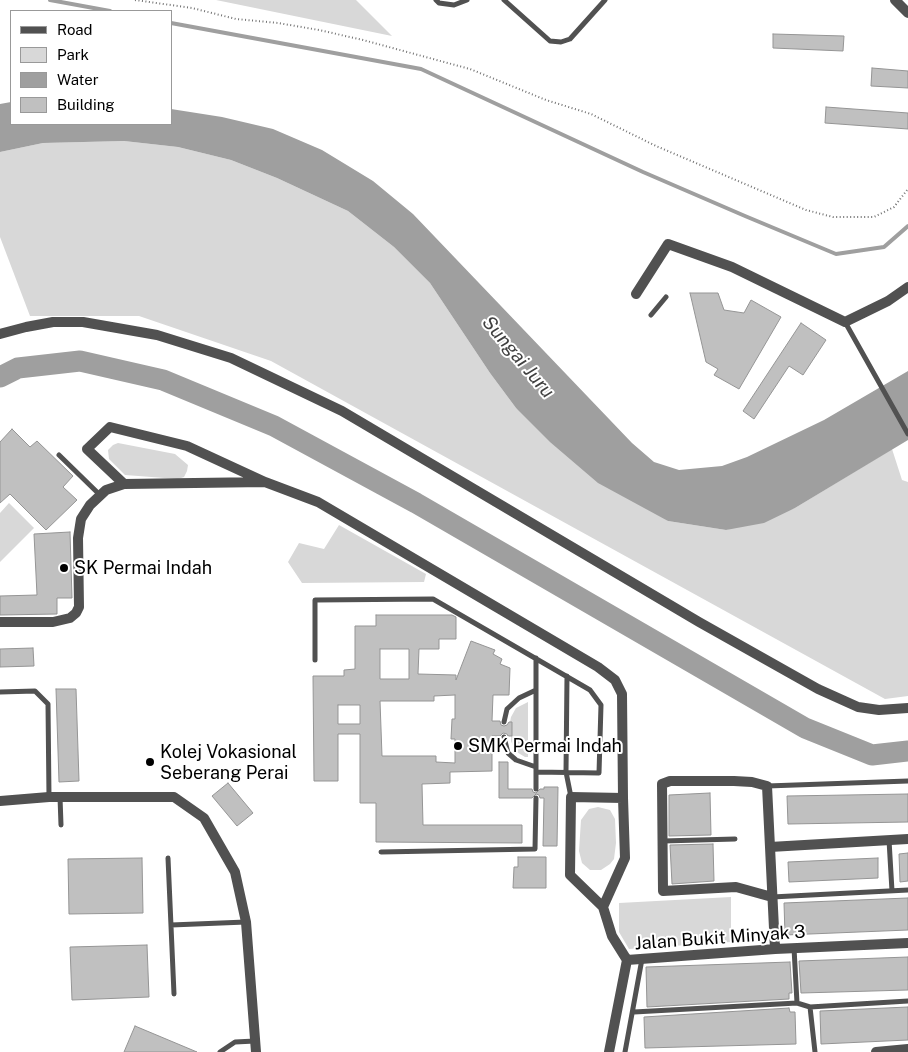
<!DOCTYPE html>
<style>
body{margin:0}
#map{position:relative;width:908px;height:1052px;overflow:hidden;background:#fff;font-family:"Public Sans",sans-serif}
canvas{display:block}
.legend{position:absolute;left:10px;top:10px;width:162px;height:115px;box-sizing:border-box;background:#fff;border:1px solid #999;margin:0;padding:6px 9px;list-style:none;font-size:15px;color:#000}
.legend li{display:flex;align-items:center;gap:10px;height:25px}
.legend b{width:25px;border:1px solid #999}
</style>
<div id="map">
<canvas width="908" height="1052"></canvas>
<ul class="legend">
<li><b style="height:6px;background:#515151"></b>Road</li>
<li><b style="height:14px;background:#d8d8d8"></b>Park</li>
<li><b style="height:14px;background:#9f9f9f"></b>Water</li>
<li><b style="height:14px;background:#c0c0c0"></b>Building</li>
</ul>
</div>
<script>
const g = document.querySelector('canvas').getContext('2d');
g.lineJoin = 'round';
function fill(path, color) {
  g.fillStyle = color;
  g.fill(path, 'evenodd');
}
function shape(rows) {
  const path = new Path2D();
  for (const r of rows) {
    path.moveTo(r[0], r[1]);
    for (let i = 2; i < r.length; i += 2) path.lineTo(r[i], r[i + 1]);
  }
  return path;
}
function strokePath(path, color, width, dash) {
  g.strokeStyle = color;
  g.lineWidth = width;
  g.lineCap = dash ? 'butt' : 'round';
  g.setLineDash(dash || []);
  g.stroke(path);
}
function write(font, color, halo, rows, align = 'center') {
  g.font = font + ' "Public Sans",sans-serif';
  g.lineWidth = 4;
  g.setLineDash([]);
  g.textBaseline = 'middle';
  g.strokeStyle = halo;
  g.fillStyle = color;
  for (const [text, x, y, turn = 0] of rows) {
    g.save();
    g.translate(x, y);
    g.rotate((+turn || 0) * Math.PI / 180);
    g.textAlign = isNaN(turn) ? turn : align;
    if (halo) g.strokeText(text, 0, 0);
    g.fillText(text, 0, 0);
    g.restore();
  }
}
const green = shape([
 [216,0,356,0,392,36],
 [124,141,178,147,231,160,277,178,348,211,394,247,430,283,490,373,516,408,668,521,726,530,795,508,892,449,902,480,908,482,908,696,885,699,271,361,139,316,30,316,0,237,0,152,43,143],
 [118,443,175,454,188,465,187,471,184,477,178,479,125,475,109,459,108,450,113,445],
 [9,503,34,528,0,562,0,513],
 [339,525,426,574,424,582,302,583,288,562,299,543,324,549],
 [528,702,528,757,525,757,515,751,511,741,512,722,510,722,511,717,516,708],
 [598,807,610,810,615,819,616,843,614,859,610,864,601,870,590,870,582,863,579,851,581,820,589,809],
 [731,897,731,942,629,949,619,932,619,903]
]);
const water = shape([
 [11,102,11,124,171,124,171,109,222,117,273,129,322,150,373,181,413,214,632,443,654,462,679,470,722,466,747,457,824,420,908,371,908,440,795,508,764,523,726,530,668,521,598,483,550,442,516,408,490,373,430,283,394,247,348,211,277,178,231,160,178,147,124,141,43,143,0,152,0,104]
]);
const stream = shape([
 [50,0,110,11],
 [171,23,421,69,643,172,745,216,836,254,884,247,908,226]
]);
const river = shape([
 [0,377,18,368,80,361,163,380,274,426,416,503,805,728,872,755,908,751]
]);
const building = shape([
 [773,34,844,36,843,51,773,48,773,34],
 [872,68,908,71,908,88,871,86,872,68],
 [826,107,908,113,908,129,825,123,826,107],
 [690,293,718,293,724,310,744,313,751,300,781,317,739,389,714,375,718,369,706,362,690,293],
 [801,323,826,340,803,375,789,366,754,419,743,411,801,323],
 [12,429,30,447,37,441,73,476,63,487,77,500,46,530,10,494,0,503,0,442,12,429],
 [70,532,72,598,57,598,57,614,0,615,0,596,37,595,34,534,70,532],
 [376,615,452,615,456,617,456,639,439,639,439,649,419,649,418,674,456,675,456,680,471,641,495,650,493,654,502,659,500,664,510,668,509,695,493,695,492,721,500,721,501,725,504,726,507,725,509,722,512,722,512,736,508,736,507,734,503,733,500,736,492,736,492,771,450,772,450,783,422,784,423,825,522,825,522,843,376,842,376,803,360,803,360,734,338,734,338,781,314,781,313,676,344,676,344,670,355,669,355,626,376,626,376,615],
 [380,649,409,649,409,679,380,679,380,649],
 [455,695,455,719,452,719,451,739,455,739,455,763,436,762,436,756,382,756,380,701,434,701,434,696,455,695],
 [338,705,360,705,360,724,338,724,338,705],
 [33,648,34,666,0,667,0,649,33,648],
 [56,689,76,689,79,781,59,782,56,689],
 [499,762,508,762,508,789,532,789,533,792,536,793,540,789,544,789,544,787,558,787,557,846,543,846,544,798,540,798,539,795,536,794,532,798,499,798,499,762],
 [228,783,253,813,237,826,212,796,228,783],
 [710,793,711,835,669,836,669,795,710,793],
 [908,794,908,822,788,824,787,796,908,794],
 [713,844,714,881,672,884,670,845,713,844],
 [908,853,908,881,900,882,899,854,908,853],
 [518,857,546,857,546,888,513,888,514,867,518,867,518,857],
 [142,858,143,913,69,914,68,859,142,858],
 [878,858,878,878,789,882,788,862,878,858],
 [908,898,908,930,785,935,784,903,908,898],
 [147,945,149,997,72,1000,70,947,147,945],
 [908,957,908,990,801,993,799,961,908,957],
 [790,962,792,993,789,993,789,999,647,1007,646,967,790,962],
 [908,1007,908,1040,821,1044,820,1011,908,1007],
 [789,1008,790,1012,795,1012,796,1044,645,1048,644,1017,789,1008],
 [135,1026,197,1052,124,1052,135,1026]
]);
const path = shape([
 [135,0,192,8,236,19,278,23,319,30,363,40,470,69,546,100,591,114,656,146,806,210,833,217,874,217,894,207,908,189]
]);
const service = shape([
 [436,0,439,3,454,5,467,0],
 [504,0,550,41,561,42,570,39,605,0],
 [651,315,666,297],
 [845,322,908,434],
 [59,455,100,495],
 [536,658,536,789],
 [315,660,315,600,433,599,590,690,601,705,599,773,536,772],
 [567,676,566,772,571,797],
 [0,692,35,691,48,704,49,797],
 [504,722,507,709,519,698,536,690],
 [504,737,508,753,516,760,536,767],
 [767,786,908,781],
 [60,797,61,825],
 [889,840,892,891],
 [663,841,735,839],
 [381,852,535,849,536,798],
 [168,858,174,994],
 [772,897,908,890],
 [171,925,246,922],
 [794,948,797,1003],
 [810,1007,815,1052],
 [634,1012,797,1003,810,1007,908,1001],
 [220,1052,235,1042,255,1041],
 [625,1052,642,959]
]);
const minor = shape([
 [895,0,908,13],
 [636,294,668,244,732,267,845,322,888,301,908,287],
 [0,334,26,327,53,322,83,322,157,335,231,358,342,411,699,622,818,689,858,707,879,710,908,708],
 [265,482,124,484,87,449,110,427,187,446,265,482,318,502,598,667,615,680,622,694,623,798,625,858,603,907,612,936,627,960],
 [0,622,53,622,70,618,76,613,79,607,78,538,81,519,90,505,106,490,124,484],
 [0,801,49,797,174,797,204,818,235,872,246,922,256,1052],
 [770,847,908,839],
 [772,897,736,887,663,891,662,784,670,781,734,781,752,782,767,786,775,949],
 [603,907,570,875,571,797,623,798],
 [609,1052,627,960,775,949,908,943],
 [876,1052,908,1049]
]);
const markers = [
 [64,568,5,"#000"],
 [458,746,5,"#000"],
 [150,762,5,"#000"]
];
const poiNames = [
 ["SK Permai Indah",74,568],
 ["SMK Permai Indah",468,746],
 ["Kolej Vokasional",160,752],
 ["Seberang Perai",160,773]
];
const streetNames = [
 ["Jalan Bukit Minyak 3",720,938,-4]
];
const waterNames = [
 ["Sungai Juru",518,357,50]
];
fill(green, '#d8d8d8');
fill(water, '#9f9f9f');
strokePath(stream, '#9f9f9f', 4);
strokePath(river, '#9f9f9f', 21);
fill(building, '#c0c0c0');
strokePath(building, '#959595', 1);
strokePath(path, '#737373', 2, [1, 2.5]);
strokePath(service, '#515151', 5);
strokePath(minor, '#515151', 10);
for (const [x, y, r, color] of markers) {
  const dot = new Path2D();
  dot.arc(x, y, r, 0, 2 * Math.PI);
  g.fillStyle = color;
  g.fill(dot);
  strokePath(dot, '#fff', 2);
}
write('18px', '#000', '#fff', poiNames, 'left');
write('18px', '#000', '#fff', streetNames);
write('italic 19px', '#404040', '#fff', waterNames);
</script>
